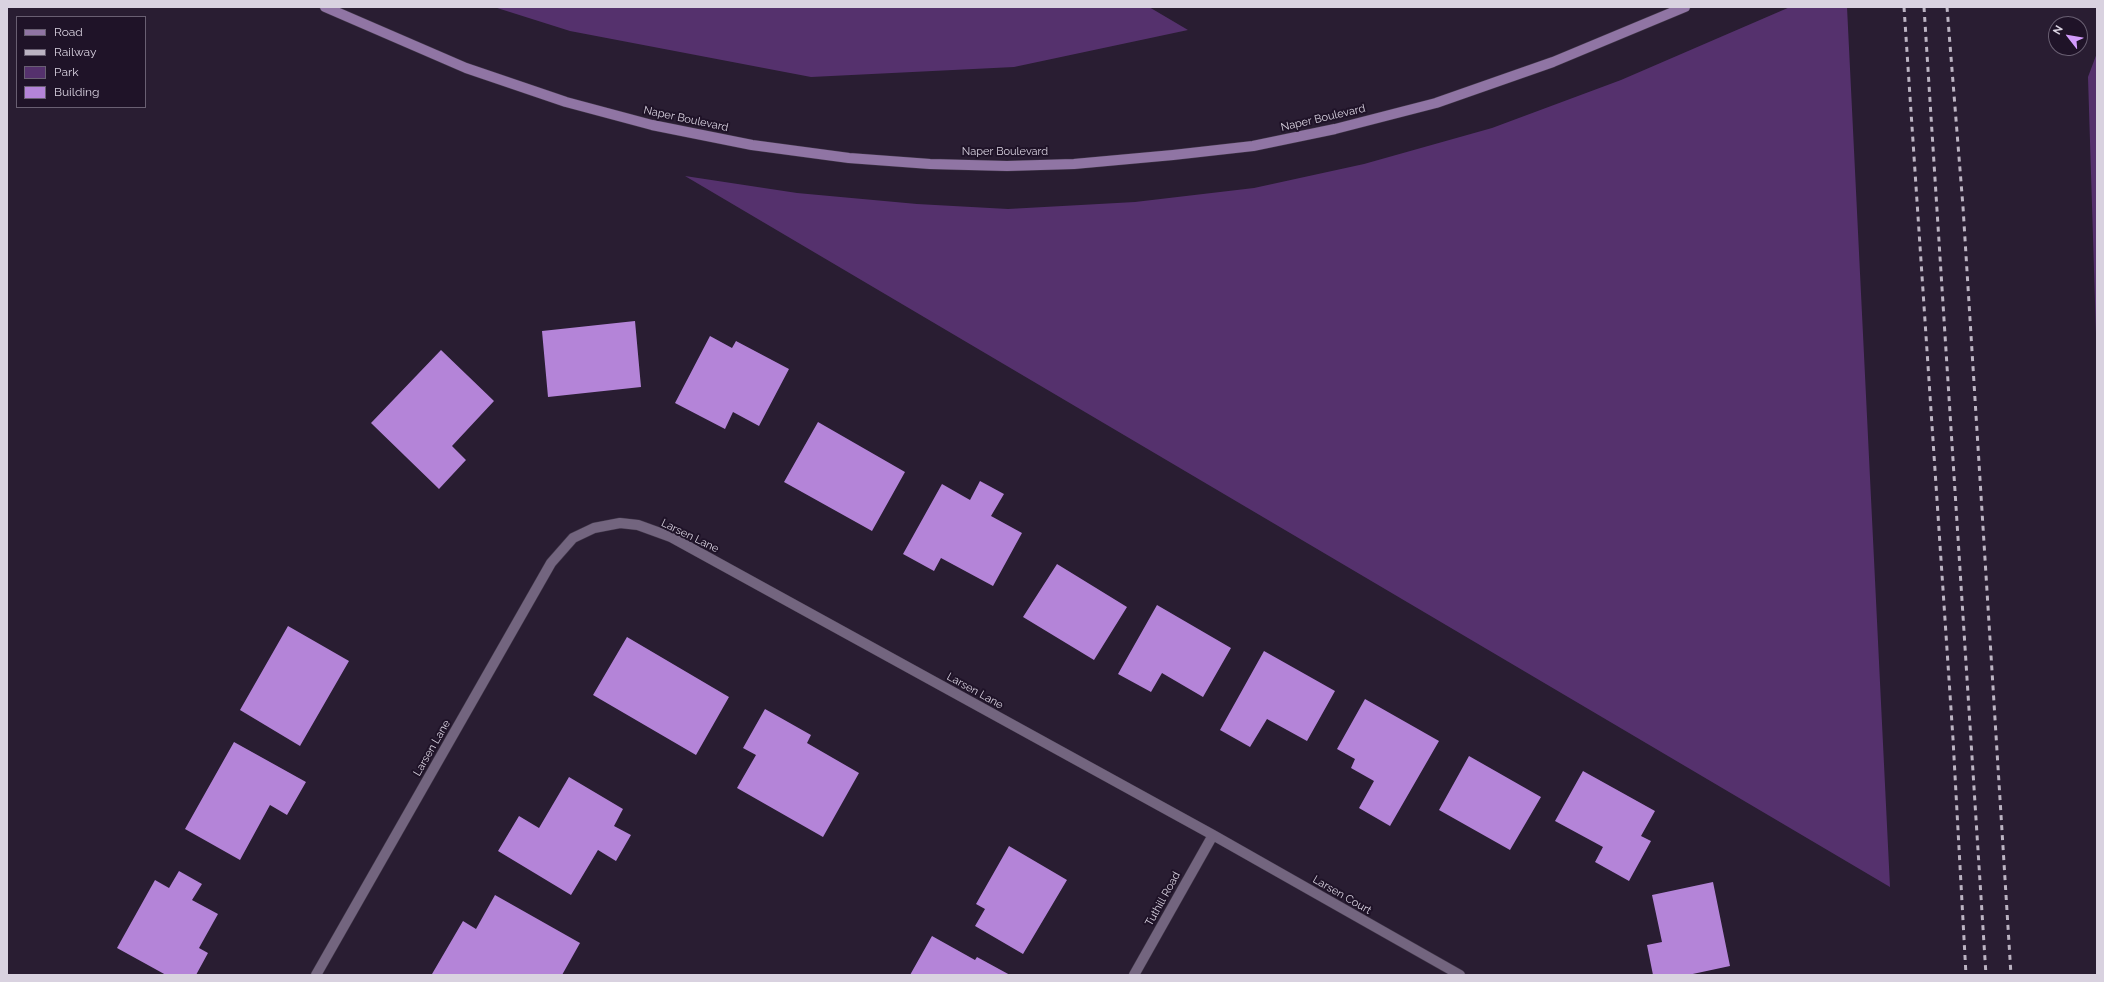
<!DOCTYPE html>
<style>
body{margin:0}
#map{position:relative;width:2104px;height:982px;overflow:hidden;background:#291d32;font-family:Raleway,sans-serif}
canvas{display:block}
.frame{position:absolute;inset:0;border:8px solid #d9d2e0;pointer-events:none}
.legend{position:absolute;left:16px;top:16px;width:130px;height:92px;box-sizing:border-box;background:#1f1328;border:1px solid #695f72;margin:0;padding:5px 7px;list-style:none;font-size:12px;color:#d9d2e0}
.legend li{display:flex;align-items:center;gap:8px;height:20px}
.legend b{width:20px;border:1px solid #695f72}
.north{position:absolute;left:2048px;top:16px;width:40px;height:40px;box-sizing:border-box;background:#1f1328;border:1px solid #695f72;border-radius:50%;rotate:301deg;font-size:11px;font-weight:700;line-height:16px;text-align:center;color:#d9d2e0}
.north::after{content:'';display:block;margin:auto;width:14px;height:18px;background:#d39cfc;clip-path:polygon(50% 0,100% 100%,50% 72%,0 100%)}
</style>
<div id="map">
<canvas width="2104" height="982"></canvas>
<div class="frame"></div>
<ul class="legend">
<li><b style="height:5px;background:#9075a4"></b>Road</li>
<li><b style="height:5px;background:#bbb3c2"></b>Railway</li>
<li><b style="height:11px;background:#55316d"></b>Park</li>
<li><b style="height:11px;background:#b484d8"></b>Building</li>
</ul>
<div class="north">N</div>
</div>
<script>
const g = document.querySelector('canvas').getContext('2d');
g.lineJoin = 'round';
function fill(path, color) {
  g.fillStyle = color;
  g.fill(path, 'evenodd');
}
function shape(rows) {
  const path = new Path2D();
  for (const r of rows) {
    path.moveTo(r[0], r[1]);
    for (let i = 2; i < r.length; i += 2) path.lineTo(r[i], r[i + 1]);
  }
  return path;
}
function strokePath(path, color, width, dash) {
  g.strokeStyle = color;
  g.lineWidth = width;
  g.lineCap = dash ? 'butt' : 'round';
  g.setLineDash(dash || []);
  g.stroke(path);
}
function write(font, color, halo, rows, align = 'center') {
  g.font = font + ' Raleway,sans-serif';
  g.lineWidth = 4;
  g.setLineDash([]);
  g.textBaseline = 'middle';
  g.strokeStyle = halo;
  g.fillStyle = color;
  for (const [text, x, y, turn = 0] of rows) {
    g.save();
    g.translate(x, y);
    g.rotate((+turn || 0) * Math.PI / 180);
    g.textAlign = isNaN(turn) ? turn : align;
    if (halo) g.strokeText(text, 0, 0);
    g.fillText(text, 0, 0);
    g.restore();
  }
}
const green = shape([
 [494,7,1149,7,1188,30,1014,67,811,77,570,31],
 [1790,7,1847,7,1890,887,685,176,797,193,917,204,1008,209,1135,202,1254,188,1364,164,1492,128,1621,80],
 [2097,53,2097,366,2088,77]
]);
const building = shape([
 [635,321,641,387,548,397,542,331],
 [710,336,732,348,736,341,789,369,759,426,733,412,725,429,675,403],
 [441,350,494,401,452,446,466,460,439,489,371,423],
 [818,422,905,472,872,531,784,482],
 [980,481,1004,494,991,516,1022,533,993,586,941,558,934,571,903,554,942,484,970,500],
 [1057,564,1127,607,1094,660,1023,617],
 [1157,605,1231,648,1203,697,1162,673,1151,692,1118,674],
 [288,626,349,661,300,746,240,710],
 [627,637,729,697,696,755,593,695],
 [1264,651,1335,691,1307,741,1267,719,1250,747,1220,730],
 [1365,699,1439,741,1390,826,1359,808,1374,781,1351,768,1355,759,1337,749],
 [765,709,811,735,807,743,859,773,823,837,737,788,756,755,743,748],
 [234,742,306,782,287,815,270,805,240,860,185,829],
 [1469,756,1541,797,1510,850,1439,810],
 [1583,771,1655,811,1641,836,1651,841,1629,881,1595,862,1603,847,1555,821],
 [569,777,623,809,614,826,631,835,616,861,598,850,571,895,498,851,519,816,539,828],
 [1009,846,1067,880,1023,954,975,926,985,909,976,904],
 [179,871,202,884,192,900,218,914,199,948,208,953,196,975,166,975,117,948,155,880,169,888],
 [1713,882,1730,966,1688,975,1653,975,1647,945,1662,942,1652,895],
 [495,895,580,943,562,975,432,974,463,921,476,929],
 [932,936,975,960,977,957,1010,975,910,975]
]);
const street = shape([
 [316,975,551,563,573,538,594,528,620,523,638,525,671,537,1213,835,1460,975],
 [1134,975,1213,835]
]);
const secondary = shape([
 [325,7,466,68,566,102,652,125,752,145,849,158,930,164,1007,166,1074,164,1173,155,1253,146,1335,129,1436,103,1553,62,1685,7]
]);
const rail = shape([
 [1904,7,1953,739,1966,975],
 [1924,7,1986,975],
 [1947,7,1963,207,2011,975]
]);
const streetNames = [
 ["Naper Boulevard",1323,118,-13],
 ["Naper Boulevard",686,119,12],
 ["Naper Boulevard",1005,152],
 ["Larsen Lane",690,536,26],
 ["Larsen Lane",975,691,29],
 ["Larsen Lane",432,748,-60],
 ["Larsen Court",1342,895,30],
 ["Tuthill Road",1163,899,-61]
];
fill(green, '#55316d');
fill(building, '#b484d8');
strokePath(street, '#413749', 11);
strokePath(secondary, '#413749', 11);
strokePath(street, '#73657f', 10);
strokePath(secondary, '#9075a4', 10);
strokePath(rail, '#bbb3c2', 3, [5, 5]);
write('11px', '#d9d2e0', '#1f1328', streetNames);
</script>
